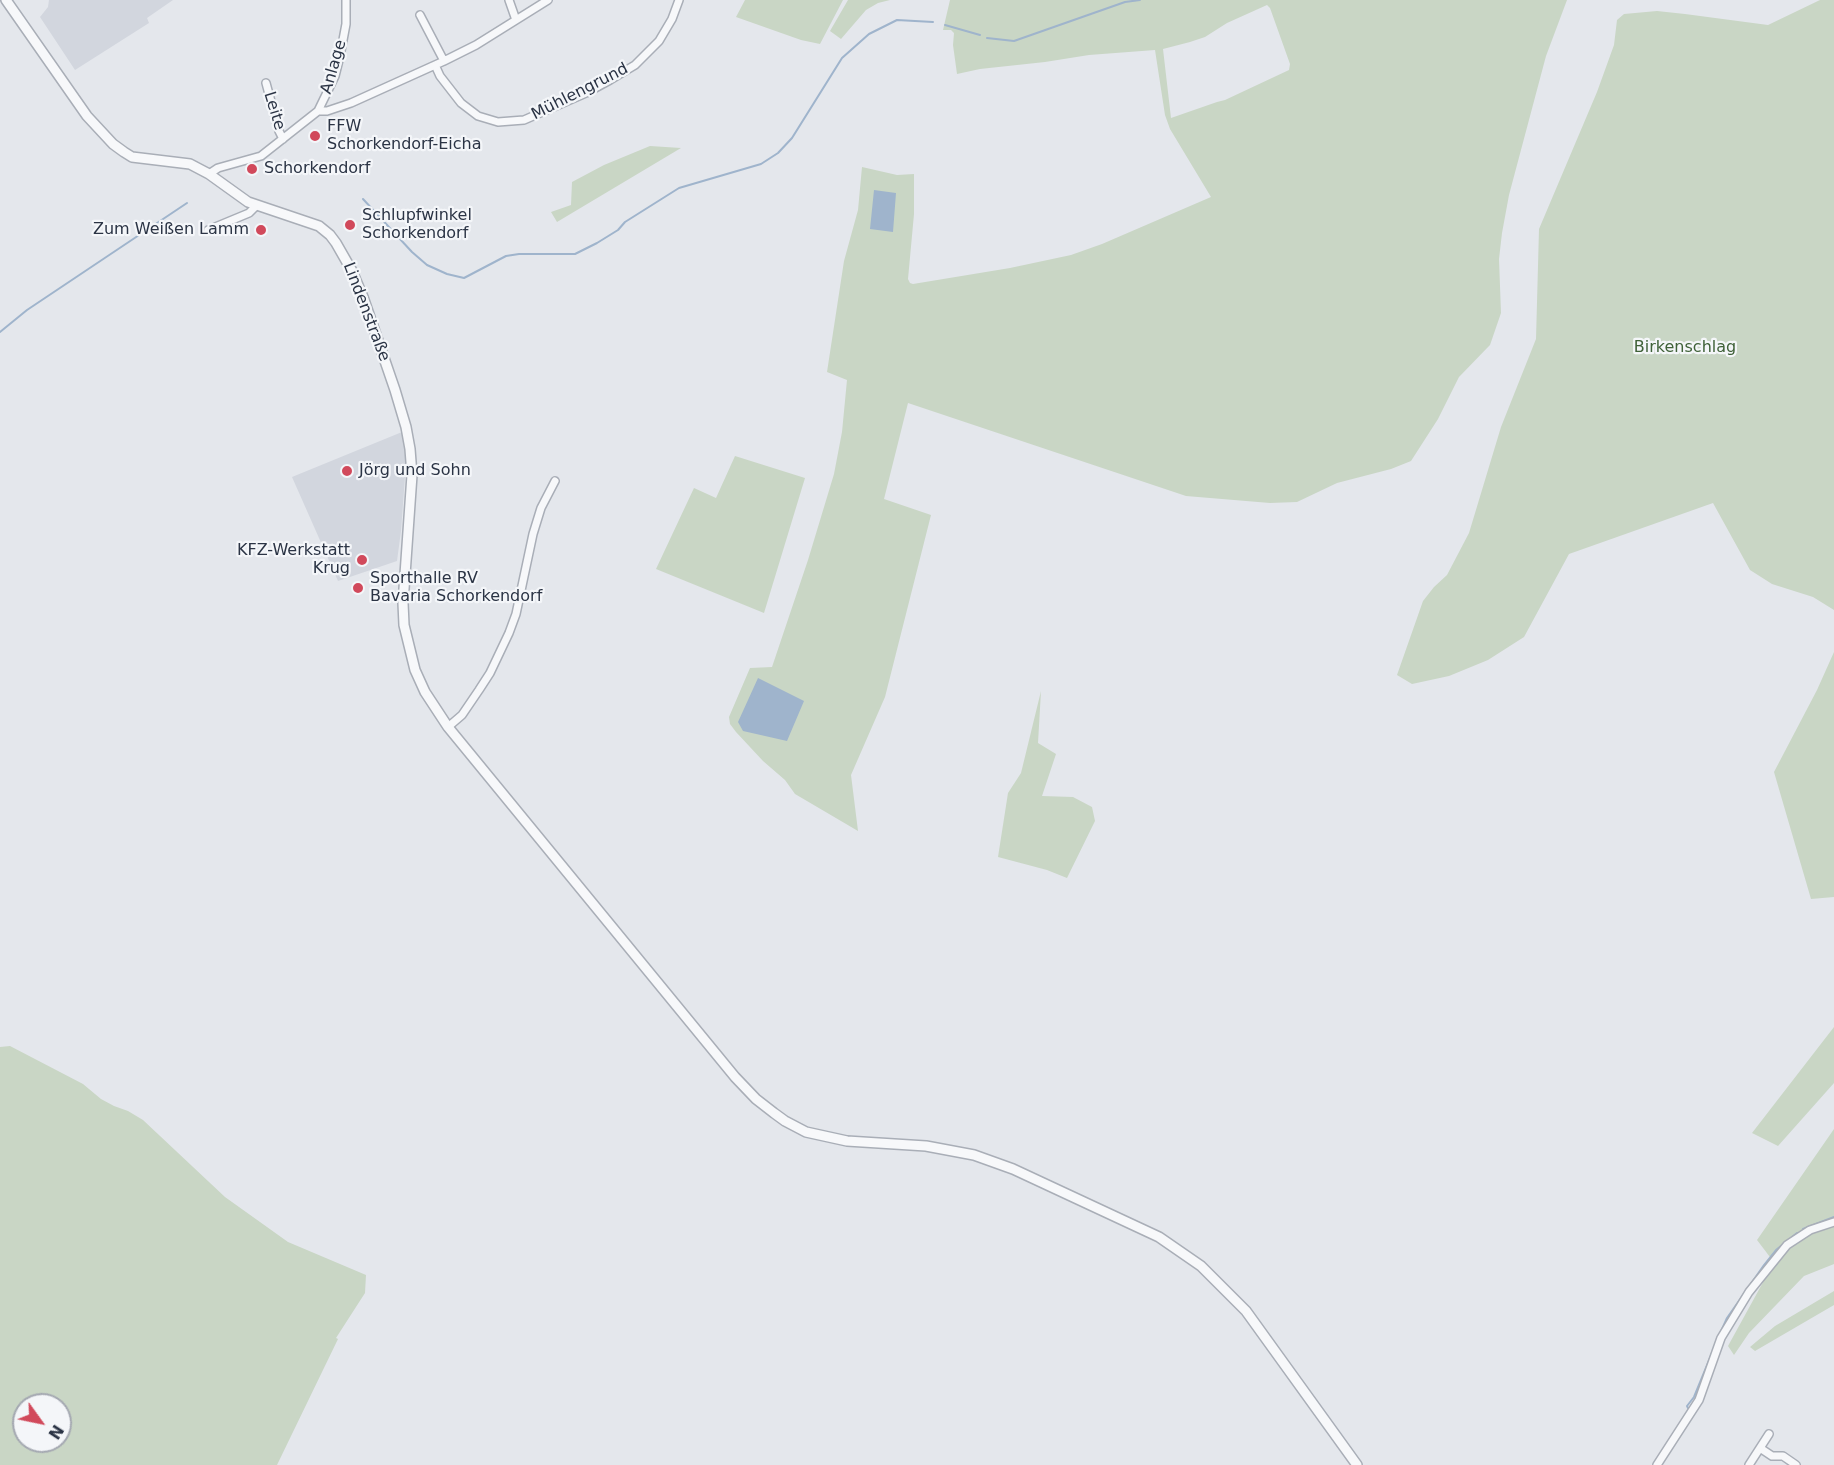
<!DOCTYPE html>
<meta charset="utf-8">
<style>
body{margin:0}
#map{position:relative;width:1834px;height:1465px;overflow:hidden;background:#e4e7ec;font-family:"DejaVu Sans",sans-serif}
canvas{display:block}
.north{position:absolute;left:12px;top:1393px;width:60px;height:60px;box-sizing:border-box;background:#f4f6f9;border:2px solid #a4a8b1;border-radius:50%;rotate:123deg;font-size:16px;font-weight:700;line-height:24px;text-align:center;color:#2b3445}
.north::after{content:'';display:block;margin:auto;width:21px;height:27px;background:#d1495b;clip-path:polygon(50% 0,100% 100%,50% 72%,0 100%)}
</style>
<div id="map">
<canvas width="1834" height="1465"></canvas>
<div class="north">N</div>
</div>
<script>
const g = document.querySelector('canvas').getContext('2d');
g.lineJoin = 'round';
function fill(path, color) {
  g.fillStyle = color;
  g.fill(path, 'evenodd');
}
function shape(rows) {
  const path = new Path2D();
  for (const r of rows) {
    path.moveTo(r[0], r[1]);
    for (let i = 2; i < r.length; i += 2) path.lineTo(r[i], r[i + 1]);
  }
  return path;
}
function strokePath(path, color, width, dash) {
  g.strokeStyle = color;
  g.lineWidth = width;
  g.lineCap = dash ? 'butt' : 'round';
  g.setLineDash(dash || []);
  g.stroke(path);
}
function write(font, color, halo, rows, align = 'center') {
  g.font = font + ' "DejaVu Sans",sans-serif';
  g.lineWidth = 4.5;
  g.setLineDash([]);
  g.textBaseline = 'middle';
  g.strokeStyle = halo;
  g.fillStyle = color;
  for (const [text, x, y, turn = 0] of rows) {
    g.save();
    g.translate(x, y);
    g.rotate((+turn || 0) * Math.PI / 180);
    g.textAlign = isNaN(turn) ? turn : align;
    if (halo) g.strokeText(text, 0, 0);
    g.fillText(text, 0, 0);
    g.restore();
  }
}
const built = shape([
 [49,0,173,0,147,18,149,23,75,70,40,17,48,7],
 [402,432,405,449,405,477,401,531,397,561,338,581,292,477]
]);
const green = shape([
 [745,0,843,0,820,44,801,40,736,17],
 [848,0,890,0,878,3,866,10,841,39,830,31],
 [950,0,1567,0,1546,56,1509,195,1502,233,1499,259,1501,313,1490,345,1459,377,1438,419,1411,461,1391,469,1337,483,1297,502,1270,503,1186,496,908,403,884,499,931,515,885,697,851,775,858,831,795,794,785,780,763,761,736,732,730,724,729,717,750,668,772,667,808,560,834,474,842,432,847,380,827,372,844,261,858,210,862,167,897,175,914,174,914,214,908,279,910,283,913,284,1010,268,1071,255,1102,244,1211,197,1170,129,1165,115,1155,50,1089,55,1045,62,980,69,957,74,953,45,954,33,951,30,943,30],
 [1267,5,1270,8,1290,64,1289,70,1225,100,1217,102,1171,118,1163,49,1190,42,1205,37,1227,23],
 [1820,0,1834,0,1834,610,1813,597,1772,584,1750,570,1713,503,1569,554,1524,637,1488,660,1449,676,1412,684,1397,675,1423,601,1434,587,1447,575,1469,533,1501,427,1536,339,1539,229,1597,92,1614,45,1617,20,1624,14,1657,11,1685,14,1768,25],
 [650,146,681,148,557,222,551,212,571,205,572,182,604,165],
 [735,456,805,478,764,613,656,569,694,488,716,498],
 [1834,652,1834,897,1811,899,1774,772,1817,690],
 [1041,691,1038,743,1056,754,1042,796,1073,797,1092,807,1095,821,1067,878,1047,870,998,857,1008,793,1021,773],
 [1834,1027,1834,1083,1778,1146,1752,1133],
 [10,1046,83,1084,101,1099,114,1106,128,1111,143,1120,225,1197,288,1242,366,1275,365,1293,336,1338,338,1339,277,1465,0,1465,0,1047],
 [24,1405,60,1405,60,1441,24,1441],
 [1834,1129,1834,1264,1804,1276,1749,1333,1734,1355,1728,1346,1767,1275,1776,1265,1757,1240],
 [1834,1291,1834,1305,1755,1351,1750,1347,1775,1326]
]);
const water = shape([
 [874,190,896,193,893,232,870,229],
 [758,678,804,701,787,741,743,731,738,722]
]);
const stream = shape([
 [945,25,980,35],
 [987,38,1014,41,1125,2,1140,0],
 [363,199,412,252,427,265,447,274,464,278,506,256,519,254,575,254,597,243,618,230,625,222,679,188,761,164,778,153,792,138,842,58,869,34,897,20,933,22],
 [0,332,27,310,187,203],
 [1803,1229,1834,1217],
 [1719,1336,1727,1318,1764,1265,1776,1250,1797,1233],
 [1688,1408,1687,1406,1694,1397,1717,1341]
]);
const minor = shape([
 [509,0,516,20],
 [420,15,444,61],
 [435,65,440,76,461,103,478,116,498,122,524,120,586,93,610,80,635,65,659,41,672,19,679,0],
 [266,83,279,131,283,139],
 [318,111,327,111,351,103,444,61,476,45,548,0],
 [209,174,218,168,261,156,318,111,335,76,340,56,346,24,346,0],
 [208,230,249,213,256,206],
 [448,727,462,715,479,690,490,673,509,633,516,614,533,534,541,508,555,481],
 [1760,1448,1772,1456,1783,1456,1796,1465],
 [1657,1465,1699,1400,1721,1338,1749,1292,1787,1245,1810,1230,1834,1222],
 [1749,1465,1769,1434]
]);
const tertiary = shape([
 [6,0,87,116,113,144,124,152,132,157,190,164,209,174,248,202,319,226,330,235,336,243,352,271,363,297,395,390,406,427,410,449,412,475,403,603,404,625,415,670,425,692,448,727,735,1077,756,1099,774,1113,785,1121,806,1132,847,1141,926,1146,974,1155,1013,1169,1159,1237,1201,1266,1246,1311,1357,1465]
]);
const markers = [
 [315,136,6,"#d1495b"],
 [252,169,6,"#d1495b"],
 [350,225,6,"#d1495b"],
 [261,230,6,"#d1495b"],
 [347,471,6,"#d1495b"],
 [362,560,6,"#d1495b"],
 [358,588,6,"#d1495b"]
];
const streetNames = [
 ["Anlage",334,67,-74],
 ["Mühlengrund",580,92,-27],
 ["Leite",274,111,73],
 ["Lindenstraße",366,312,69]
];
const poiNames = [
 ["FFW",327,127],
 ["Schorkendorf-Eicha",327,145],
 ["Schorkendorf",264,169],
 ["Schlupfwinkel",362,216],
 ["Schorkendorf",362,234],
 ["Zum Weißen Lamm",249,230,"right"],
 ["Jörg und Sohn",359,471],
 ["KFZ-Werkstatt",350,551,"right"],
 ["Krug",350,569,"right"],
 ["Sporthalle RV",370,579],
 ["Bavaria Schorkendorf",370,597]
];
const parkNames = [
 ["Birkenschlag",1685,348]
];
fill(built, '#d2d6de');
fill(green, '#c9d6c5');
fill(water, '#9fb4cc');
strokePath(stream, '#9fb4cc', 2);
strokePath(minor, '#a9aeb7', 10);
strokePath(tertiary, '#a9aeb7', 12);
strokePath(minor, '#f7f8fa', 7);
strokePath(tertiary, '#f7f8fa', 9);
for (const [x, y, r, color] of markers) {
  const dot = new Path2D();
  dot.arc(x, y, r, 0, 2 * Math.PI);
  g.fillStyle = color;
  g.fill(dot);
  strokePath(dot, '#f4f6f9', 2);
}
write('16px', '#2b3445', '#f4f6f9', streetNames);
write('16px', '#2b3445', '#f4f6f9', poiNames, 'left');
write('16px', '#3f6138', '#f4f6f9', parkNames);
</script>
